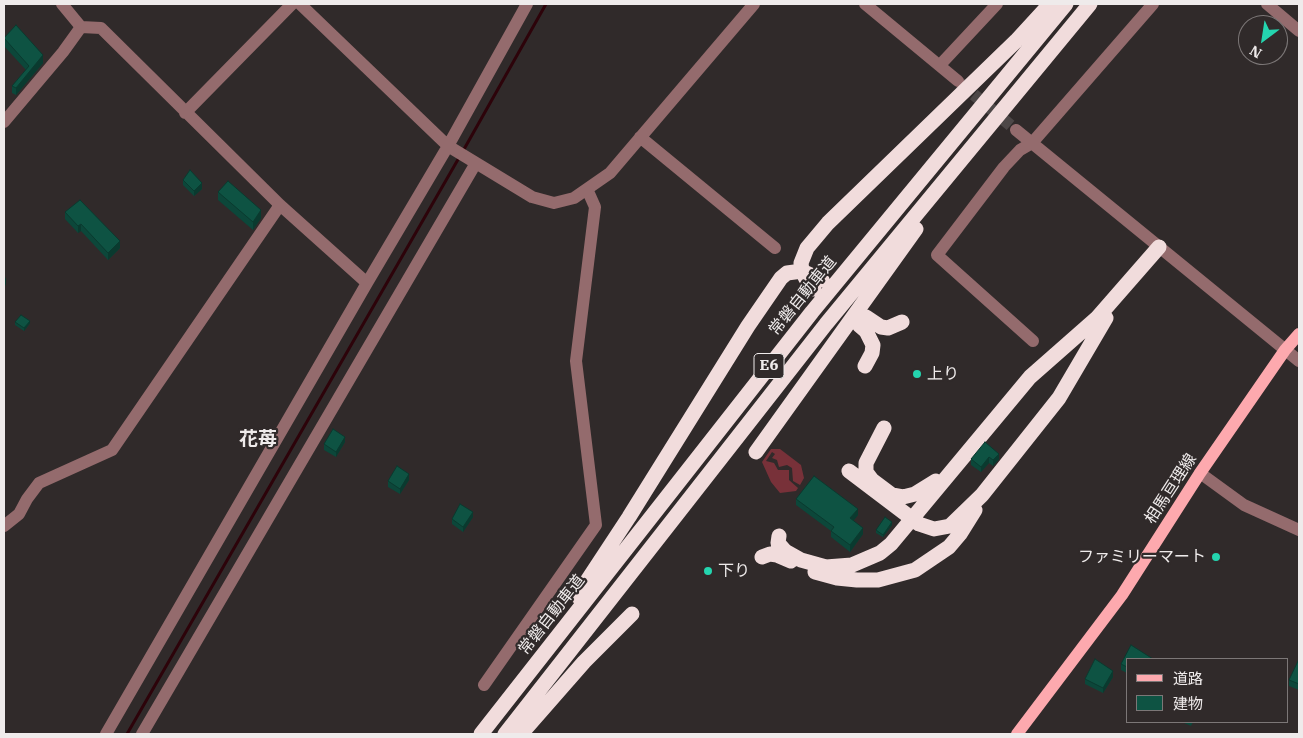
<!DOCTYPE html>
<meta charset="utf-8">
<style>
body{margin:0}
#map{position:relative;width:1303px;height:738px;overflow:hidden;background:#302a2a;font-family:"IBM Plex Serif","Noto Sans JP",serif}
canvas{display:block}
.frame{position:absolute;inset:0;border:5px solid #efebeb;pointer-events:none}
.legend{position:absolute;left:1126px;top:658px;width:162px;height:65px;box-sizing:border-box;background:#302a2a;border:1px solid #7c7777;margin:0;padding:6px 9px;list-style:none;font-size:15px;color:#efebeb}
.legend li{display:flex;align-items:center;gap:10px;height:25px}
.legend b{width:25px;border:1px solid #7c7777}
.north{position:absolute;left:1238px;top:15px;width:50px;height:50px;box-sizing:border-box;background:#302a2a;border:1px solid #7c7777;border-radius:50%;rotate:211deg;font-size:14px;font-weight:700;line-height:20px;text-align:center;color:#efebeb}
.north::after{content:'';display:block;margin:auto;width:18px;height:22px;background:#24d5af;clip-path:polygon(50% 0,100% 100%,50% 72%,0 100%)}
</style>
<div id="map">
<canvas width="1303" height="738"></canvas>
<div class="frame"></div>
<ul class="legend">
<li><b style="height:6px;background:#fda9ae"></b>道路</li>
<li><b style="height:14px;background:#0e5343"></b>建物</li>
</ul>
<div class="north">N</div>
</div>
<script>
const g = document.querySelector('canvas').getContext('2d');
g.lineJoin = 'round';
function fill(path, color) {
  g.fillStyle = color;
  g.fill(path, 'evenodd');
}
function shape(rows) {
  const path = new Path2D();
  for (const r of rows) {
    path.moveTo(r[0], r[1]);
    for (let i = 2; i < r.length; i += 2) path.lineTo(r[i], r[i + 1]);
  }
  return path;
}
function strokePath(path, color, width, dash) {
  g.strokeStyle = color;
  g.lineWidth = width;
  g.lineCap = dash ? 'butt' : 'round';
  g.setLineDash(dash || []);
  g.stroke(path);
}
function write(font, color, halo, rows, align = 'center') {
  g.font = font + ' "IBM Plex Serif","Noto Sans JP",serif';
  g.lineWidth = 4.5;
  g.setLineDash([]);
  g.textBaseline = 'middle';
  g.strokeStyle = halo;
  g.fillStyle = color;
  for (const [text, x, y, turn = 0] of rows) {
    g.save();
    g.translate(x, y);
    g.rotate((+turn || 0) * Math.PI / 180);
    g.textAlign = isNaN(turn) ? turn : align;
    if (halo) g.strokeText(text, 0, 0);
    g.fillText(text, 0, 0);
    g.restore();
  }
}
const green = shape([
 [771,449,780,449,801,465,804,478,800,485,793,481,792,468,787,465,779,467,777,460,772,458,775,454,772,452,766,461,774,463,778,470,789,470,789,480,798,488,796,491,780,493,771,482,762,462]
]);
const stream = shape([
 [463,151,546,4],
 [127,734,460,156]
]);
const minorTunnel = shape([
 [960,83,1016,130]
]);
const minor = shape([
 [300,4,448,146,532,197,554,203,574,198,610,173,754,4],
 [865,4,958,81],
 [1267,4,1299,31],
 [81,27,101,28,280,205,367,283],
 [940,65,997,4],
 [185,113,292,4],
 [4,122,63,52,81,27,62,4],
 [1016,130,1299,361],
 [640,137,775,248],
 [1033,341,937,255,1004,167,1020,150,1032,143,1153,4],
 [1200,473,1244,505,1299,530],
 [4,526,19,514,27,499,39,483,112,450,280,205],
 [484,685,596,525,576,361,595,207,587,189],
 [106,734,367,283,448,146,527,4],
 [142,734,476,163]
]);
const major = shape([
 [1017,734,1122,595,1200,473,1285,350,1299,334]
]);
const highway = shape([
 [814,289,808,283,802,271,801,263,807,248,828,223,1016,41,1050,4],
 [866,317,881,327,888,328,902,322],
 [859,325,866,331,873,345,872,353,865,366],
 [884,428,866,463,866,472,872,480,892,495,903,497,915,494,936,481],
 [756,452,916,229],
 [849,471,919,524,934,529,950,526,982,495,1059,398,1106,318],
 [779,536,778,543,785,551,801,560,826,567,852,565,880,553,891,544,1030,377,1097,318,1159,247],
 [762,557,770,554,777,555,791,561],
 [815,572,837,578,857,580,878,580,915,570,949,547,960,534,975,510],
 [577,596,629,517,748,326,781,278,787,273,802,271,822,280],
 [481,734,812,312,1066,4],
 [505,734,826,324,1090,4],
 [521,734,584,662,632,614]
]);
const wall = shape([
 [4,37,43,63,16,95,12,93,12,86,26,70,4,46],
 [183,180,202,189,194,196,183,185],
 [218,192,261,218,253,230,218,200],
 [65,212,120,248,108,260,81,231,78,233,65,219],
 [15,322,30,323,24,331,15,325],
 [345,442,336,457,324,450,324,444],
 [999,454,999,459,993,466,989,463,981,472,971,465,971,459],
 [409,480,400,494,388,487,388,481],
 [796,499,858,515,853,521,863,534,850,552,831,537,831,531,796,505],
 [473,517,463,532,452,524,452,519],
 [892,525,883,537,876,533,876,530],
 [1127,659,1127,673,1121,670,1121,664],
 [1299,659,1299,690,1289,686,1289,680],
 [1113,677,1103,693,1085,684,1085,679],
 [1182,722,1193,722,1191,726]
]);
const shadedWall = shape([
 [43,55,43,63,16,95,16,88],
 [202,183,202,189,194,196,194,191],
 [261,210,261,218,253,230,253,222],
 [81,224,81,231,78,233,78,226],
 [120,241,120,248,108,260,108,253],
 [6,277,6,284,4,288,4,281],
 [30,321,30,323,24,331,24,328],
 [345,437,345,442,336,457,336,452],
 [999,454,999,459,993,466,993,460],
 [989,457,989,463,981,472,981,467],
 [409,474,409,480,400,494,400,489],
 [858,509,858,515,850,525,850,518],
 [473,512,473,517,463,532,463,527],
 [892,522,892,525,883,537,883,535],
 [863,528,863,534,850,552,850,545],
 [1113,671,1113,677,1103,693,1103,688]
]);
const building = shape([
 [16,25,43,55,16,88,12,86,29,66,4,38,16,25],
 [190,170,202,183,194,191,183,180,190,170],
 [228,181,261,210,253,222,218,192,228,181],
 [80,200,120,241,108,253,81,224,78,226,65,212,80,200],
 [21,315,30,321,24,328,15,322,21,315],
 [333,429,345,437,336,452,324,444,333,429],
 [985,442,999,454,993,460,989,457,981,467,971,459,985,442],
 [397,466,409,474,400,489,388,481,397,466],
 [814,476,858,509,850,518,863,528,850,545,831,531,834,527,796,499,814,476],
 [460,504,473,512,463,527,452,519,460,504],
 [885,517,892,522,883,535,876,530,885,517],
 [1131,645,1153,659,1127,659,1127,667,1121,664,1131,645],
 [1095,659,1113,671,1103,688,1085,679,1095,659],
 [1299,659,1299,684,1289,680,1299,659]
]);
const markers = [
 [917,374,5,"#24d5af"],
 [1216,557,5,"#24d5af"],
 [708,571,5,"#24d5af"]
];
const shields = [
 [769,366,30]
];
const shieldNames = [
 ["E6",769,366]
];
const streetNames = [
 ["常磐自動車道",803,296,-51],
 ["相馬亘理線",1171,489,-57],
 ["常磐自動車道",552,615,-52]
];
const poiNames = [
 ["上り",927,374],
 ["ファミリーマート",1206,557,"right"],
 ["下り",718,571]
];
const quarterNames = [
 ["花苺",258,440]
];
fill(green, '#783139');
strokePath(stream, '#2d030a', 3);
strokePath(minorTunnel, '#4d4747', 12, [12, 6]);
strokePath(minor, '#946b6d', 12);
strokePath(major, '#fda9ae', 12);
strokePath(highway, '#f1dcdc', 15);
fill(wall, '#0c473a');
fill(shadedWall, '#0a3a2f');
fill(building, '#0e5343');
strokePath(building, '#0a3a2f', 1);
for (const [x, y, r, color] of markers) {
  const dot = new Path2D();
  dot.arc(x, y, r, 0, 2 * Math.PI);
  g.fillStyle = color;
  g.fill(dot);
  strokePath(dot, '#302a2a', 2);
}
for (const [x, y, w] of shields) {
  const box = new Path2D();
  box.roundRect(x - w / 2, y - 12.5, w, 25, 4);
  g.fillStyle = '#302a2a';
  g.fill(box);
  strokePath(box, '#efebeb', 1);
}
write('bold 15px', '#efebeb', null, shieldNames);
write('16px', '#efebeb', '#302a2a', streetNames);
write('16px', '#efebeb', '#302a2a', poiNames, 'left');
write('bold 19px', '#efebeb', '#302a2a', quarterNames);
</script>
